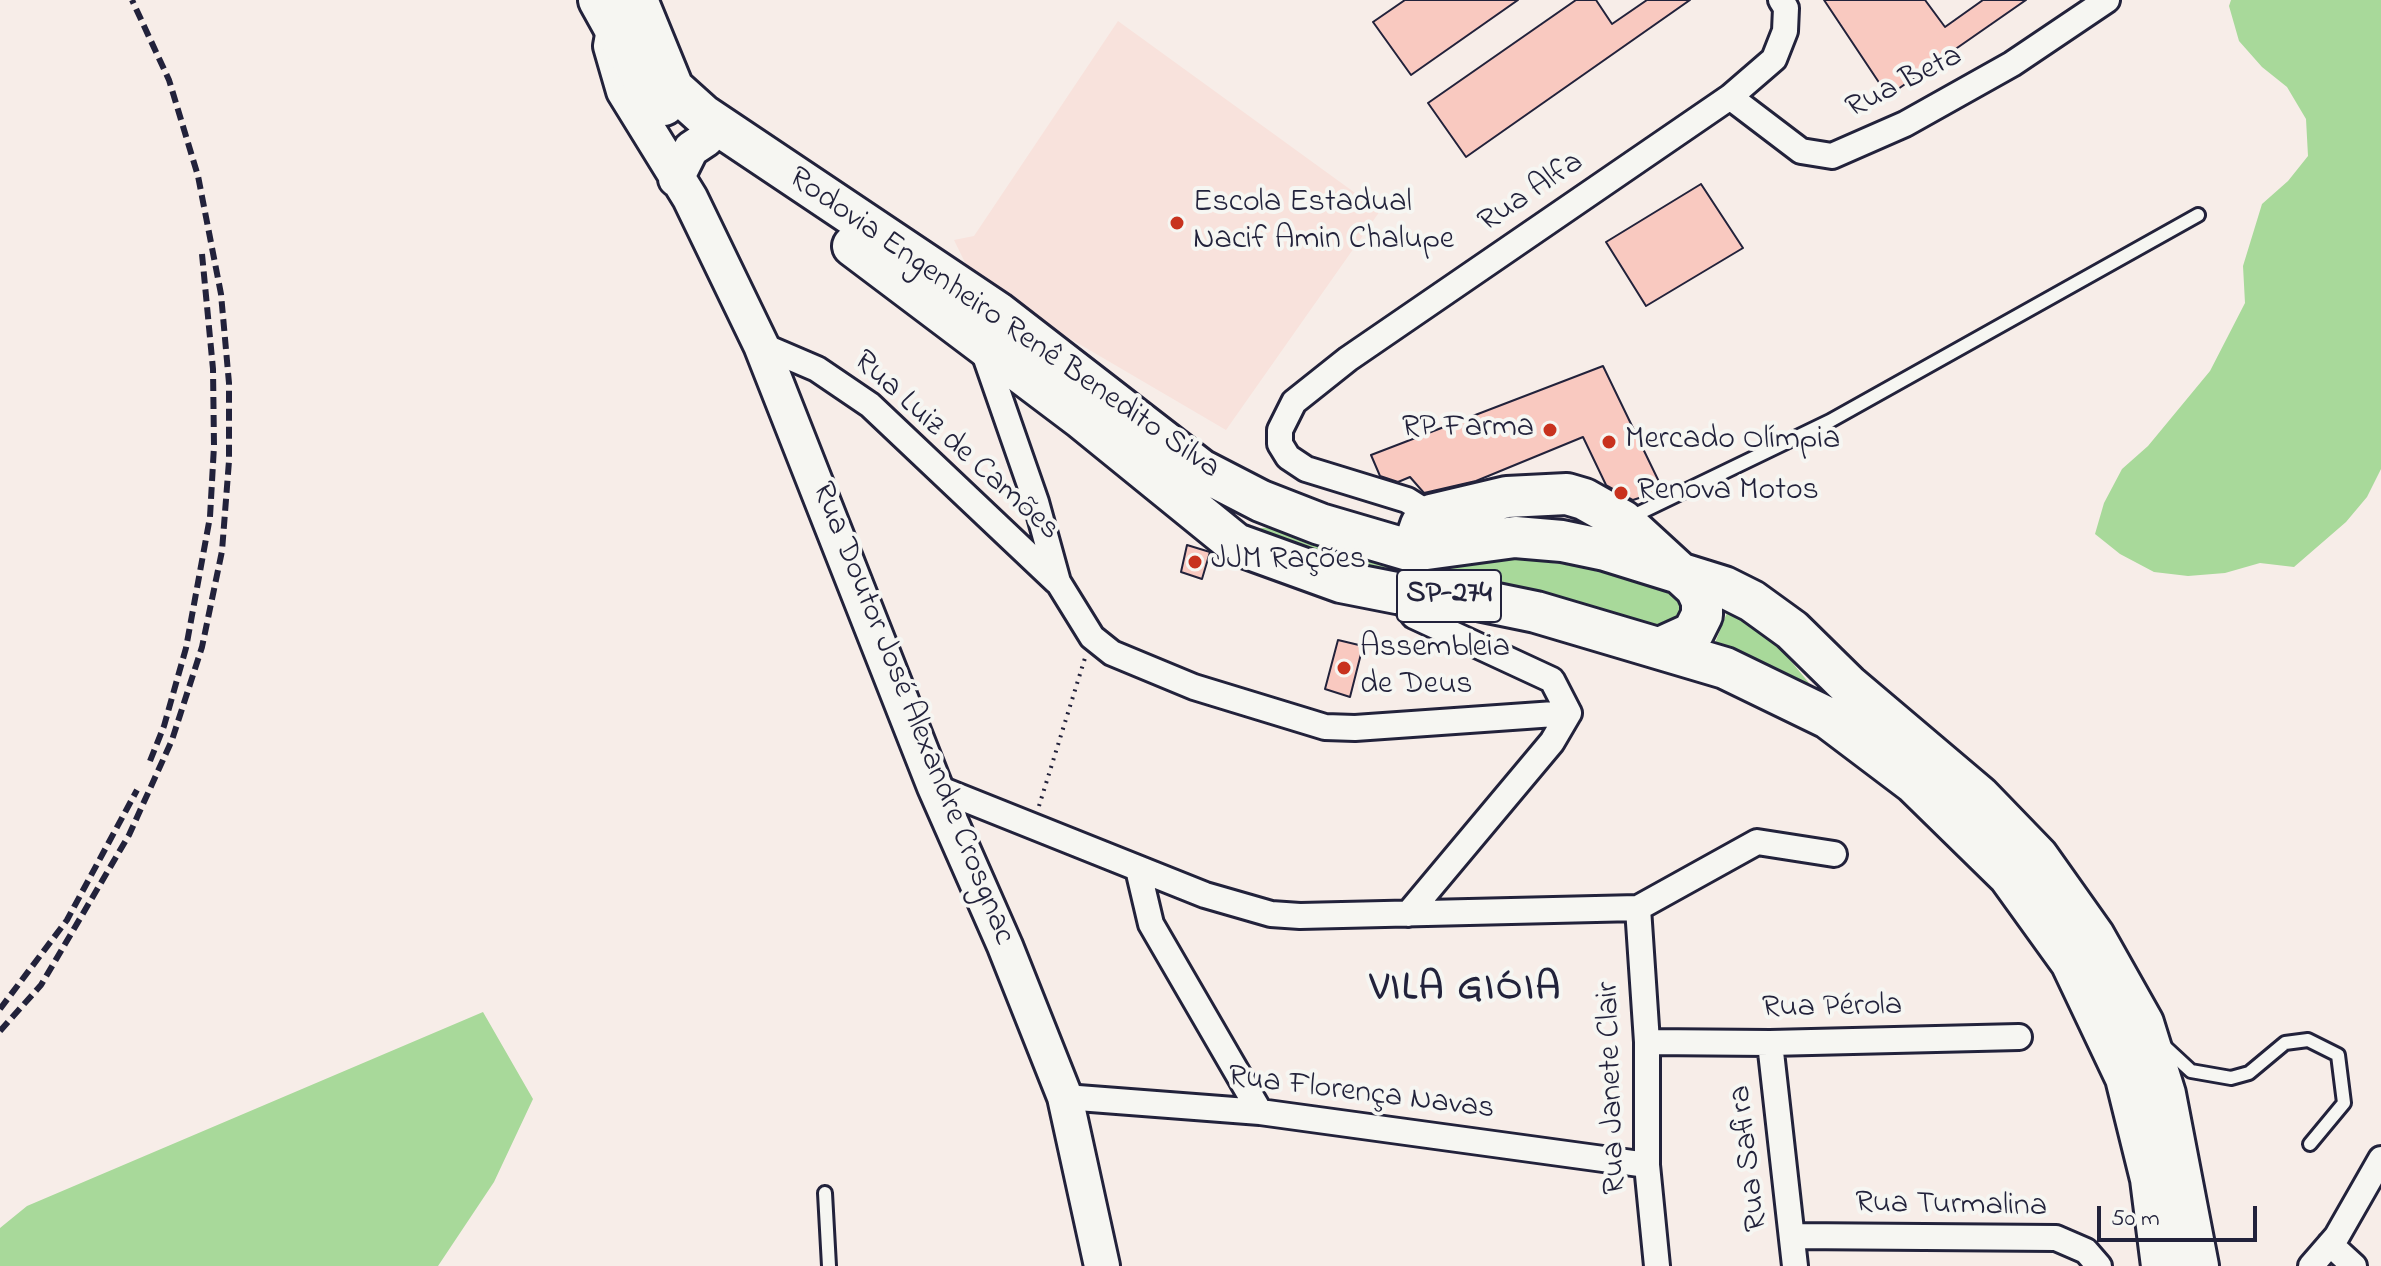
<!DOCTYPE html>
<meta charset="utf-8">
<style>
body{margin:0}
#map{position:relative;width:2381px;height:1266px;overflow:hidden;background:#f7ede8;font-family:"Indie Flower",sans-serif}
canvas{display:block}
.scale{position:absolute;left:2097px;top:1206px;width:160px;height:36px;box-sizing:border-box;border:4px solid #22223b;border-top:0;padding-left:10px;font-size:24px;line-height:28px;white-space:nowrap;color:#22223b;-webkit-text-stroke:6px #f6f6f2;paint-order:stroke}
</style>
<div id="map">
<canvas width="2381" height="1266"></canvas>
<div class="scale">50 m</div>
</div>
<script>
const g = document.querySelector('canvas').getContext('2d');
g.lineJoin = 'round';
function fill(path, color) {
  g.fillStyle = color;
  g.fill(path, 'evenodd');
}
function shape(rows) {
  const path = new Path2D();
  for (const r of rows) {
    path.moveTo(r[0], r[1]);
    for (let i = 2; i < r.length; i += 2) path.lineTo(r[i], r[i + 1]);
  }
  return path;
}
function strokePath(path, color, width, dash) {
  g.strokeStyle = color;
  g.lineWidth = width;
  g.lineCap = dash ? 'butt' : 'round';
  g.setLineDash(dash || []);
  g.stroke(path);
}
function write(font, color, halo, rows, align = 'center') {
  g.font = font + ' "Indie Flower",sans-serif';
  g.lineWidth = 8;
  g.setLineDash([]);
  g.textBaseline = 'middle';
  g.strokeStyle = halo;
  g.fillStyle = color;
  for (const [text, x, y, turn = 0] of rows) {
    g.save();
    g.translate(x, y);
    g.rotate((+turn || 0) * Math.PI / 180);
    g.textAlign = isNaN(turn) ? turn : align;
    if (halo) g.strokeText(text, 0, 0);
    g.fillText(text, 0, 0);
    g.restore();
  }
}
const built = shape([
 [1118,21,1380,211,1226,430,975,283,954,240,974,236]
]);
const green = shape([
 [2231,0,2381,0,2381,469,2367,497,2346,522,2294,567,2260,563,2225,573,2188,576,2154,572,2120,554,2095,534,2104,503,2122,469,2148,446,2210,371,2245,303,2243,266,2262,204,2288,181,2308,156,2306,119,2287,87,2262,67,2239,41,2229,6],
 [1278,527,1575,566,1675,591,1687,615,1663,631,1333,573,1254,533,1261,528],
 [1728,610,1767,632,1823,700,1713,648],
 [483,1012,533,1099,494,1182,438,1266,0,1266,0,1228,27,1206]
]);
const building = shape([
 [1405,0,1518,0,1411,75,1373,22,1405,0],
 [1576,0,1596,0,1612,24,1647,0,1690,0,1466,157,1428,103,1576,0],
 [1824,0,1925,0,1945,27,1983,0,2026,0,1888,96,1824,0],
 [1701,184,1743,248,1646,306,1606,242,1701,184],
 [1603,366,1663,490,1633,500,1606,485,1583,437,1476,481,1424,493,1410,477,1398,482,1380,476,1371,455,1603,366],
 [1187,545,1210,552,1202,579,1181,572,1187,545],
 [1338,640,1363,646,1350,697,1325,689,1338,640]
]);
const path = shape([
 [1039,806,1085,658]
]);
const lane = shape([
 [1629,518,1830,421,2198,215],
 [2164,1046,2191,1071,2231,1078,2249,1073,2285,1043,2308,1040,2338,1055,2344,1103,2310,1144],
 [825,1193,829,1266]
]);
const street = shape([
 [1730,97,1801,151,1832,156,1905,124,2012,64,2107,0],
 [761,345,817,369,870,405,1056,581],
 [982,347,1036,502,1058,582,1092,637,1112,653,1194,687,1325,727,1355,728,1569,713],
 [1431,515,1407,500,1306,469,1288,457,1280,444,1280,430,1294,402,1348,359,1730,97,1774,59,1785,31,1786,8,1781,0],
 [1397,593,1414,616,1552,680,1569,713],
 [935,787,1205,895,1271,914,1300,916,1638,908,1757,842,1834,854],
 [1138,869,1151,924,1260,1112],
 [1638,908,1647,1042,1647,1165,1657,1266],
 [1408,914,1552,742,1569,713],
 [1647,1042,1770,1043,2019,1037],
 [1770,1043,1795,1266],
 [1065,1097,1260,1112,1647,1165],
 [1793,1236,2056,1238,2086,1251,2099,1266],
 [2330,1244,2354,1266],
 [2311,1266,2337,1236,2381,1159]
]);
const secondary = shape([
 [613,35,611,46,624,91,690,198,761,345,935,787,1005,946,1065,1097,1102,1266],
 [676,179,691,149,706,139]
]);
const primary = shape([
 [599,0,644,81,664,105],
 [637,0,673,88,703,115,997,312,1201,470,1261,501,1320,524,1412,551,1515,537,1562,541,1605,550,1724,587,1752,601,1792,630,1848,685,1979,796,2038,857,2094,936,2143,1023,2165,1094,2198,1266],
 [853,246,1081,418,1236,544,1341,582,1397,593,1468,598,1536,612,1725,668,1828,718,1914,783,2009,876,2071,962,2126,1078,2151,1179,2162,1266],
 [1412,551,1421,525,1431,515,1507,497,1567,494,1584,499,1623,521,1696,588,1702,601,1702,615,1693,633,1660,648]
]);
const rail = shape([
 [150,761,164,726,186,648,210,517,214,446,213,369,202,254],
 [0,1009,67,920,137,790],
 [0,1031,41,985,129,835,172,740,202,647,222,551,229,461,229,383,221,294,198,176,169,80,132,0]
]);
const markers = [
 [1177,223,8,"#c8321e"],
 [1550,430,8,"#c8321e"],
 [1609,442,8,"#c8321e"],
 [1621,493,8,"#c8321e"],
 [1195,562,8,"#c8321e"],
 [1344,668,8,"#c8321e"]
];
const shields = [
 [1449,596,104]
];
const shieldNames = [
 ["SP-274",1449,596]
];
const streetNames = [
 ["Rua Beta",1905,84,-27],
 ["Rua Alfa",1532,194,-34],
 ["Rodovia Engenheiro Renê Benedito Silva",1003,325,35],
 ["Rua Luiz de Camões",955,447,42],
 ["Rua Doutor José Alexandre Crosgnac",911,714,68],
 ["Rua Pérola",1832,1009,-1],
 ["Rua Janete Clair",1614,1088,-92],
 ["Rua Florença Navas",1361,1095,7],
 ["Rua Safira",1751,1158,-97],
 ["Rua Turmalina",1951,1207,1]
];
const poiNames = [
 ["Escola Estadual",1193,205],
 ["Nacif Amin Chalupe",1193,242],
 ["RP Farma",1534,430,"right"],
 ["Mercado Olímpia",1625,442],
 ["Renova Motos",1637,493],
 ["JJM Rações",1211,562],
 ["Assembleia",1360,650],
 ["de Deus",1360,687]
];
const districtNames = [
 ["VILA GIÓIA",1466,991]
];
fill(built, '#f8e2dc');
fill(green, '#a8d99a');
fill(building, '#f9c9c0');
strokePath(building, '#22223b', 2);
strokePath(lane, '#22223b', 18);
strokePath(street, '#22223b', 30);
strokePath(secondary, '#22223b', 40);
strokePath(primary, '#22223b', 46);
strokePath(path, '#22223b', 4, [2, 6]);
strokePath(lane, '#f6f6f2', 12);
strokePath(street, '#f6f6f2', 24);
strokePath(secondary, '#f6f6f2', 34);
strokePath(primary, '#f6f6f2', 40);
strokePath(rail, '#22223b', 6, [12, 6]);
for (const [x, y, r, color] of markers) {
  const dot = new Path2D();
  dot.arc(x, y, r, 0, 2 * Math.PI);
  g.fillStyle = color;
  g.fill(dot);
  strokePath(dot, '#f6f6f2', 3);
}
for (const [x, y, w] of shields) {
  const box = new Path2D();
  box.roundRect(x - w / 2, y - 26, w, 52, 6);
  g.fillStyle = '#f6f6f2';
  g.fill(box);
  strokePath(box, '#22223b', 2);
}
write('bold 30px', '#22223b', null, shieldNames);
write('32px', '#22223b', '#f6f6f2', streetNames);
write('32px', '#22223b', '#f6f6f2', poiNames, 'left');
g.letterSpacing = '2px';
write('bold 40px', '#22223b', '#f6f6f2', districtNames);
g.letterSpacing = '0px';
</script>
